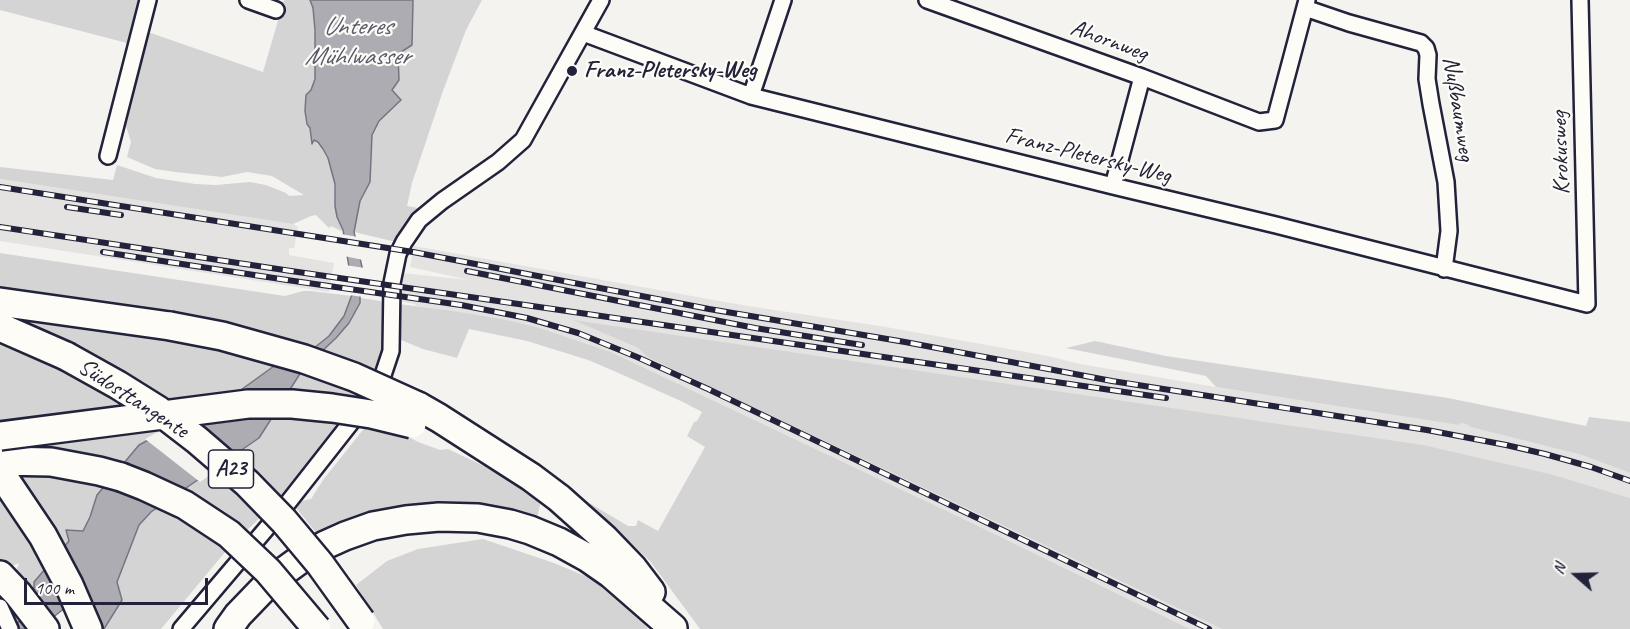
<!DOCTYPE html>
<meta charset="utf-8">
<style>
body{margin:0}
#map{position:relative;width:1630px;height:629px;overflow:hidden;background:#f4f3ef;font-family:Caveat,sans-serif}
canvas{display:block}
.north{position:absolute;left:1546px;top:545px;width:60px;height:60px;-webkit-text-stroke:4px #fdfcf7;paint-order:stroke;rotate:290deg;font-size:16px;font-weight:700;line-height:24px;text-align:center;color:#22223b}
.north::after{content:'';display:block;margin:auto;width:21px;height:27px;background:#22223b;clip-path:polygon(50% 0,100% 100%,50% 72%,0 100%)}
.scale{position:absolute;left:24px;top:578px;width:184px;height:27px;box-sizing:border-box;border:3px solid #22223b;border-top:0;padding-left:8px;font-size:18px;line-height:21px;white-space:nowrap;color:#22223b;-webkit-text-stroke:4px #fdfcf7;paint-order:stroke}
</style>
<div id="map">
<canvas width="1630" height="629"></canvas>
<div class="north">N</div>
<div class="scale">100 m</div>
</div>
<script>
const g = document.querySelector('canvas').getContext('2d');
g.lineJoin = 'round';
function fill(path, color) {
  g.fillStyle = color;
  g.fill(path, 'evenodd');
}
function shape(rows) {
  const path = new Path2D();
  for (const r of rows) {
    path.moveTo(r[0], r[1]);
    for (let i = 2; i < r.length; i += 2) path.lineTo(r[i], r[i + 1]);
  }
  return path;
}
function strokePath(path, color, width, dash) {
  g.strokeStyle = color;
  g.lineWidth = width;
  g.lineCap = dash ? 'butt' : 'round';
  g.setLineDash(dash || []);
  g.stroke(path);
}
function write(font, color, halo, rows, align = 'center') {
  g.font = font + ' Caveat,sans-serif';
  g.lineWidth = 4.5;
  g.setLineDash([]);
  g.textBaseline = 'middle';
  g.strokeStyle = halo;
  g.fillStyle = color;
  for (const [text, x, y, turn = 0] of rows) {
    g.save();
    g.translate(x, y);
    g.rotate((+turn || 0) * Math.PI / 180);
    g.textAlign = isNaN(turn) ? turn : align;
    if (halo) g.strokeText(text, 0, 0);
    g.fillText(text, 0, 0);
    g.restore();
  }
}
const built = shape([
 [0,179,293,224,298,227,294,248,289,248,289,255,334,263,329,292,0,241],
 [414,246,742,305,886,327,1048,356,1080,364,1216,387,1458,425,1461,423,1468,425,1470,427,1582,455,1630,473,1630,498,1554,475,1294,426,1180,410,576,321,638,348,647,357,1222,629,1190,629,972,523,611,352,540,328,447,310,416,306,415,304,398,301,402,273,469,280,410,267]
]);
const green = shape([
 [0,0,140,0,127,43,0,10],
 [284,0,310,0,313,8,316,55,315,79,311,90,306,95,307,124,310,128,311,143,314,140,318,142,328,158,335,184,334,191,337,217,343,230,341,231,331,226,329,228,316,215,311,216,293,224,0,179,0,167,113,180,117,165,156,178,195,184,216,185,250,182,266,185,286,193,289,196,304,195,272,176,247,172,222,177,175,172,155,169,127,157,131,142,126,126,148,32,263,72],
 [413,0,482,0,466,30,443,91,412,183,407,206,418,208,403,226,396,242,354,232,360,201,370,181,372,135,379,121,400,100,392,90,399,80,398,54,412,45],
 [0,253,285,296,303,291,311,291,352,296,344,316,334,331,314,348,281,361,97,495,90,517,83,532,69,541,34,582,34,590,24,619,8,596,19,563,0,571],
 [360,298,381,301,384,308,383,348,364,393,286,492,226,551,161,629,104,629,122,600,117,582,139,525,151,512,259,438,303,369,336,338,360,303],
 [398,304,447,310,502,319,540,328,611,352,972,523,1190,629,700,629,650,561,586,501,628,526,636,526,638,520,658,531,705,447,687,436,694,422,697,421,702,412,683,402,614,371,588,360,527,341,469,329,457,358,423,349,401,340],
 [573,320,1423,445,1554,475,1630,498,1630,629,1222,629,647,357,638,348],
 [1095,341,1166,356,1448,398,1586,426,1589,417,1630,422,1630,473,1582,455,1470,427,1468,425,1461,423,1458,425,1216,387,1206,376,1066,348],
 [366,426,404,434,418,442,440,450,448,449,484,466,513,482,538,499,540,505,537,518,578,534,603,550,511,518,323,541,292,503,311,499,323,480],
 [483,539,554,563,595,580,621,598,642,621,648,629,383,629,356,585,387,561,418,549]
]);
const water = shape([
 [310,0,413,0,412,45,398,54,399,80,392,90,401,100,379,121,372,135,370,182,360,201,354,232,362,267,363,279,360,297,360,303,349,323,336,338,303,369,259,438,151,512,139,525,117,582,122,600,104,629,102,629,100,625,70,604,38,629,0,629,0,625,9,627,24,619,34,590,34,582,69,541,66,530,83,531,90,517,97,495,139,445,238,392,281,361,314,348,329,336,344,316,353,292,343,230,337,217,335,206,335,184,328,158,323,149,318,142,314,140,312,144,310,128,307,124,305,111,306,95,311,90,315,79,315,30,313,8,310,0]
]);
const pier = shape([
 [341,234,358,237,363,260,344,256],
 [345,265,365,268,366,279,363,297,349,295],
 [220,398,267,416,197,422,239,455,200,482,145,439]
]);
const street = shape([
 [248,0,276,10],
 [927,0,1142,77,1259,122,1275,120,1307,0],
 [1305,8,1349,23,1421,43,1426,48,1428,55,1427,79,1431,104,1446,182,1449,231,1444,269],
 [583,33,751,96,1113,186,1276,225,1587,304,1580,0],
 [751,96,783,0],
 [108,156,148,0],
 [1113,186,1142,77],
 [0,607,10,629],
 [181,629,283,509,371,397,383,375,391,351,392,283,398,254,404,242,419,220,442,201,498,162,523,140,601,0]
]);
const highway = shape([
 [0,302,170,326],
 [0,327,66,356],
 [418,406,439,418,531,477,559,498,605,539,632,567,651,592],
 [0,461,51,462,99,471,121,477],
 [0,472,43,536,69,585,88,629],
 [0,575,18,594,45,629],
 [228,629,238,615,264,588,283,572,305,556,325,545,345,536,373,526,406,520,439,517,478,518,510,524,530,530,559,542,588,558,611,574,673,628]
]);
const rail = shape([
 [0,187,413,252,709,309,905,342,1112,381,1427,430,1506,445,1545,454,1591,467,1630,481],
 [67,207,121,215],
 [0,227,291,271,1166,398],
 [103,252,287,280,461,305,527,318,578,333,637,357,708,389,1209,629],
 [467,271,755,328,862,345]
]);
const highwayBridge = shape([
 [170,326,222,336,304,359,354,377,418,406],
 [66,356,118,385,158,410,197,440,247,483,284,521,320,564,361,621],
 [0,436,248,404,292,404,332,408,371,414,412,424],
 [121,477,144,486,185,505,229,534,268,571,317,629]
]);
const markers = [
 [572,71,6,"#22223b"]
];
const shields = [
 [231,469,45]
];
const shieldNames = [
 ["A23",231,469]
];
const streetNames = [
 ["Ahornweg",1109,41,20],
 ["Nußbaumweg",1458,109,81],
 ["Krokusweg",1561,153,-92],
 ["Franz-Pletersky-Weg",1088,156,14],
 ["Südosttangente",133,399,33]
];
const poiNames = [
 ["Franz-Pletersky-Weg",584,71]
];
const waterNames = [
 ["Unteres",357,27],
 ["Mühlwasser",357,57]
];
fill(built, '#e4e3e2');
fill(green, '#d5d4d5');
fill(water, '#acacb2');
strokePath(water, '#757582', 1.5);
fill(pier, '#f4f3ef');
strokePath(street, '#22223b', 20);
strokePath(highway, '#22223b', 32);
strokePath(street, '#fdfcf7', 15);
strokePath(highway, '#fdfcf7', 27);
strokePath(rail, '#22223b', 6);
strokePath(rail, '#fdfcf7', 4, [11]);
strokePath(highwayBridge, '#22223b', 32, []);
strokePath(highwayBridge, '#fdfcf7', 27);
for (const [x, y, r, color] of markers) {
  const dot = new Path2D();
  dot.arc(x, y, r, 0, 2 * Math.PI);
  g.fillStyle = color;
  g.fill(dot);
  strokePath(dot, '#fdfcf7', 2);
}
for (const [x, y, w] of shields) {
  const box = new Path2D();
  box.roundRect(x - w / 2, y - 19, w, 38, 4.5);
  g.fillStyle = '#fdfcf7';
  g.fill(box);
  strokePath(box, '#22223b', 1.5);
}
write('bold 22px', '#22223b', null, shieldNames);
write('24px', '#22223b', '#fdfcf7', streetNames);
write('bold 24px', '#22223b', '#fdfcf7', poiNames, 'left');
write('italic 26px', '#59596b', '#fdfcf7', waterNames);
</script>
